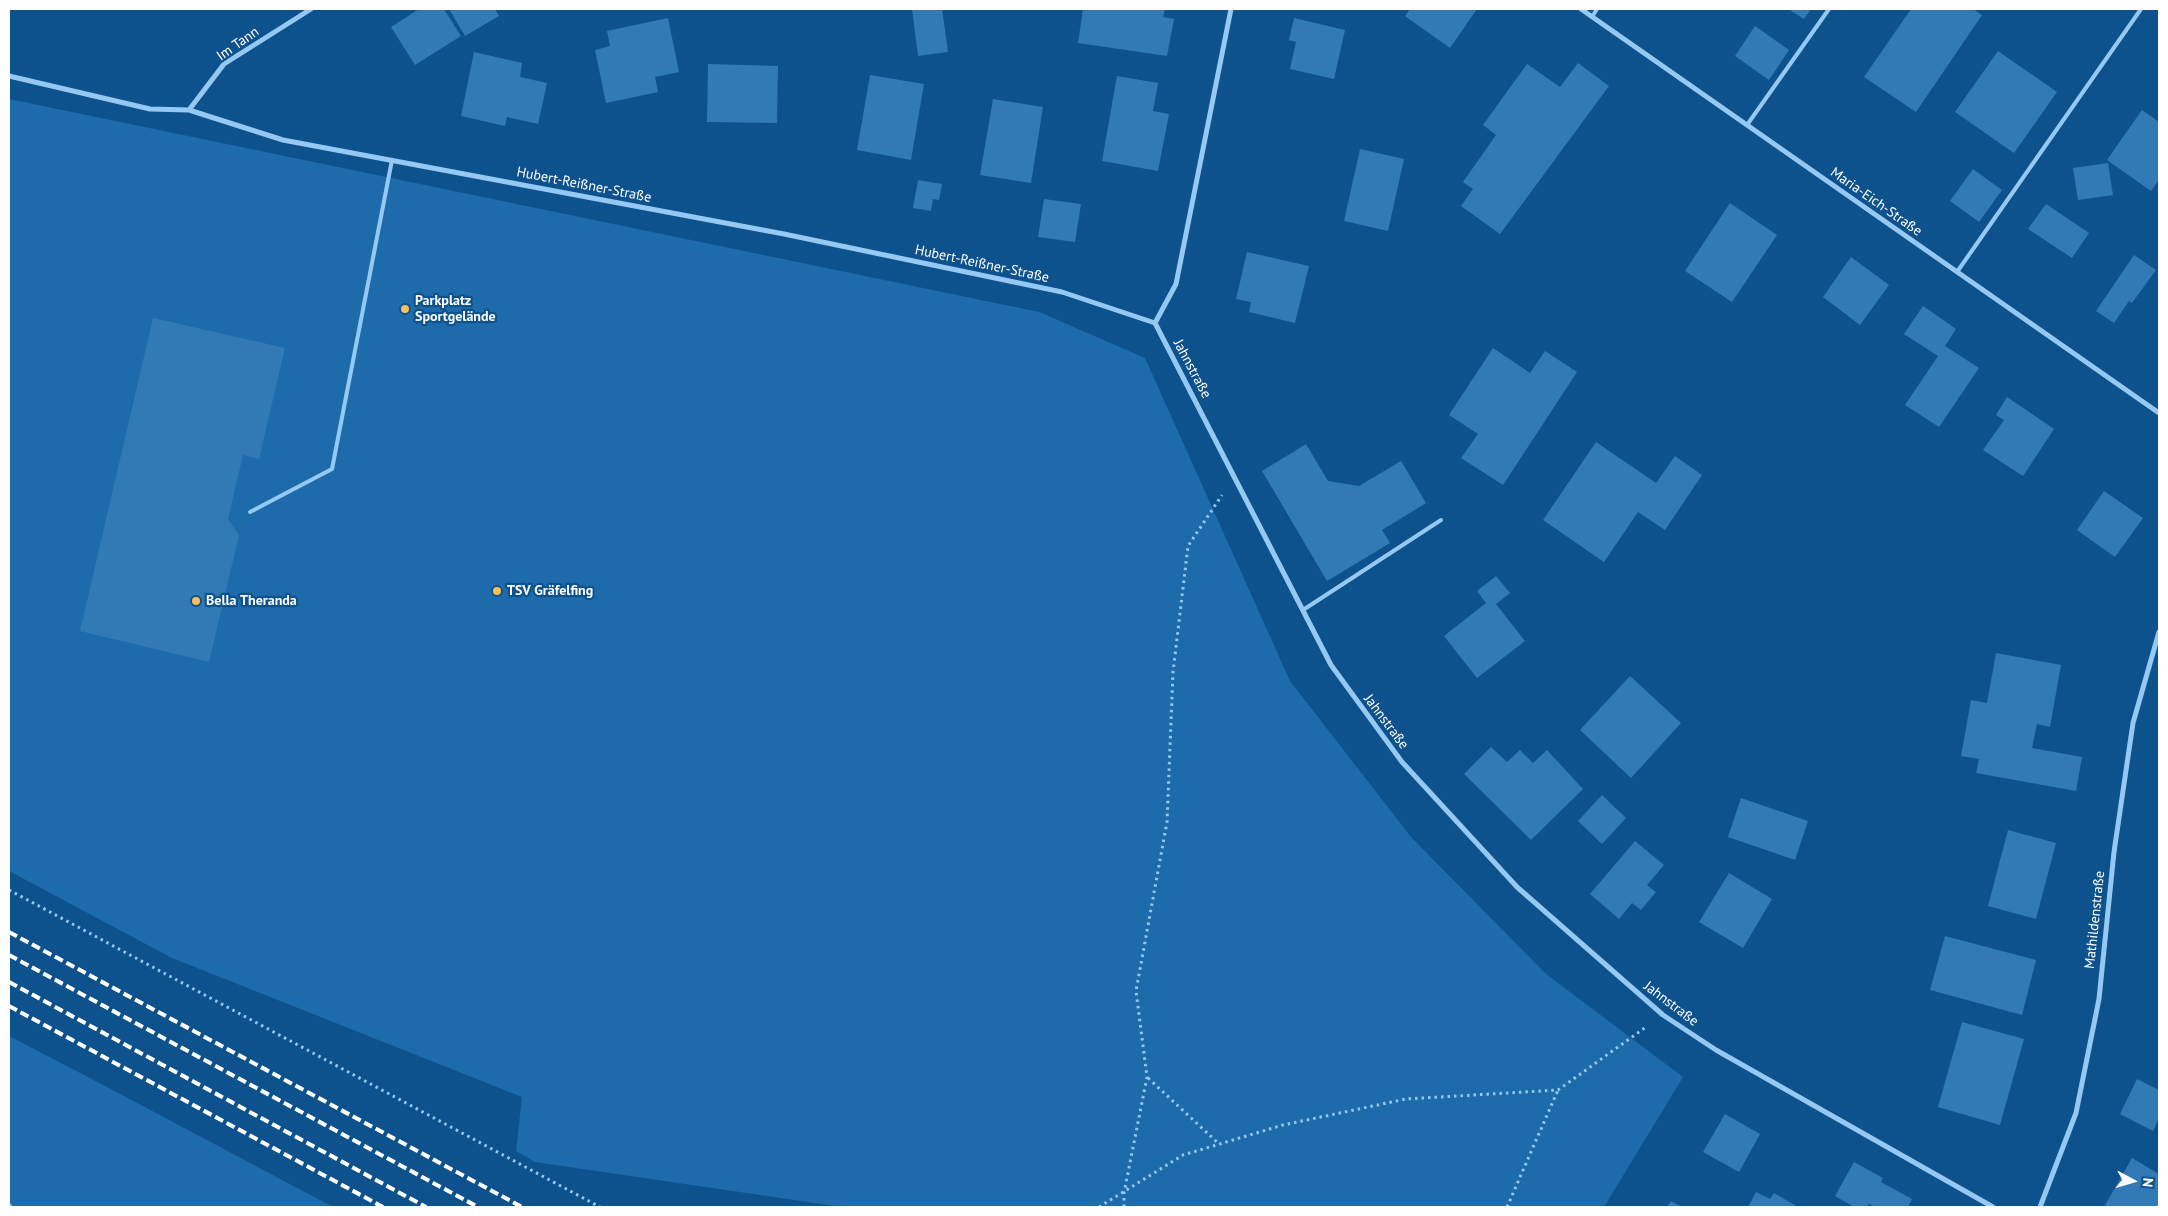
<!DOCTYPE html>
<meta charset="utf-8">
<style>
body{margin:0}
#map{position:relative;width:2168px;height:1216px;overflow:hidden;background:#0e528d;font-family:"PT Sans",sans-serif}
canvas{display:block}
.frame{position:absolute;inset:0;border:10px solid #fff;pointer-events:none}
.north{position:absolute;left:2108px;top:1156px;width:50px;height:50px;-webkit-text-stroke:4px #0e528d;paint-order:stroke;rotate:96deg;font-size:14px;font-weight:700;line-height:20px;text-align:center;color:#fff}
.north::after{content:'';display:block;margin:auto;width:18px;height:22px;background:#fff;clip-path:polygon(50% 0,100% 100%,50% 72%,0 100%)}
</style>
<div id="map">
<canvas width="2168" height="1216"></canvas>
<div class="frame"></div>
<div class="north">N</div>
</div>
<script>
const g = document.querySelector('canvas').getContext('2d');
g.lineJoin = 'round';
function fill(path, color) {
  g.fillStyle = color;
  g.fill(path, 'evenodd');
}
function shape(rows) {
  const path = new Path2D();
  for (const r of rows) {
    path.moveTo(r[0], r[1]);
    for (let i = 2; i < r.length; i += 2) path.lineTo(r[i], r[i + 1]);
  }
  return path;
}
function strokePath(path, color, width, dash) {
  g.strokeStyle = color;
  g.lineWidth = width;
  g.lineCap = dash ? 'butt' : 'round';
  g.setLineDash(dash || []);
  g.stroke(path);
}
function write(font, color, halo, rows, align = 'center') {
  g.font = font + ' "PT Sans",sans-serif';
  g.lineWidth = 4.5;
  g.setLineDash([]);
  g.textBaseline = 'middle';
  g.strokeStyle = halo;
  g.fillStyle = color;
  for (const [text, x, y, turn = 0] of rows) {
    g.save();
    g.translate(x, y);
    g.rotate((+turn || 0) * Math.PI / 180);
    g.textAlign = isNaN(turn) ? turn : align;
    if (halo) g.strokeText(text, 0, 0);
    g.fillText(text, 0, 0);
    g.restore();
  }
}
const green = shape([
 [9,99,1039,312,1145,358,1290,681,1411,837,1546,974,1683,1077,1604,1207,842,1207,535,1162,516,1151,522,1097,172,958,9,871],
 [9,1036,107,1087,333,1207,9,1207]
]);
const building = shape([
 [419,9,444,9,461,36,415,65,391,27],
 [449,9,495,9,499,16,465,36],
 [912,9,942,9,948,52,918,56],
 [1083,9,1165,9,1163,17,1174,19,1167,56,1078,43],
 [1410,9,1477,9,1450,48,1405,16],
 [1788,9,1811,9,1804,19],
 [1911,9,1973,9,1982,15,1916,112,1864,77],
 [668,18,679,72,655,77,658,92,606,103,595,50,610,46,607,31],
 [1294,18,1345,30,1334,79,1290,69,1296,42,1289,40],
 [1755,26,1789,50,1769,80,1735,56],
 [1998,51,2057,92,2014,153,1955,112],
 [474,52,522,63,520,77,547,83,538,124,507,117,505,126,461,116],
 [1578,63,1609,86,1500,234,1461,206,1473,189,1463,182,1496,135,1483,125,1527,64,1560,87],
 [708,64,778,66,777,123,707,122],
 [870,75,924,84,911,160,857,150],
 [1117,76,1158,83,1153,111,1169,114,1158,171,1102,161],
 [993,99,1043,107,1031,183,980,175],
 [2142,110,2159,122,2159,180,2151,191,2107,160],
 [1360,149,1404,159,1388,231,1344,221],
 [2108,163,2113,195,2078,200,2073,168],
 [1973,169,2002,190,1979,222,1950,201],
 [918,180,942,184,939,200,933,199,931,211,913,208],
 [1044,199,1081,204,1075,242,1038,237],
 [1730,203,1777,235,1732,302,1685,271],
 [2046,204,2089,233,2072,258,2028,229],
 [1247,252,1309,266,1295,323,1249,312,1251,302,1236,299],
 [2134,255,2156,270,2132,303,2129,301,2114,323,2096,311],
 [1851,257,1889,285,1860,325,1823,297],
 [1923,306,1956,329,1945,346,1979,368,1939,427,1905,405,1938,356,1904,334],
 [153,318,285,348,259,459,243,455,228,519,239,535,209,662,80,631],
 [1493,348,1530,373,1545,351,1577,372,1503,485,1461,458,1478,434,1449,415],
 [2007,397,2054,429,2023,476,1983,450,2004,420,1996,415],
 [1596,442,1656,483,1675,456,1702,475,1665,530,1638,512,1604,562,1543,520],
 [1306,444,1328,481,1359,486,1401,461,1426,503,1382,530,1390,543,1327,581,1262,471],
 [2104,491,2143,518,2115,557,2077,530],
 [1496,576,1510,593,1496,604,1525,641,1477,678,1444,636,1486,603,1477,591],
 [1996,653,2061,665,2050,727,2037,724,2032,748,2082,757,2076,791,1976,773,1979,759,1961,756,1971,700,1987,703],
 [1630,676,1681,723,1631,778,1580,730],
 [1491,747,1507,762,1520,750,1533,763,1547,750,1583,789,1531,840,1464,774],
 [1602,795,1626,818,1602,844,1578,821],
 [1741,798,1808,821,1795,860,1728,837],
 [2008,830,2056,843,2036,919,1988,906],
 [1635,841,1664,865,1647,885,1656,892,1641,910,1632,903,1619,919,1590,894],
 [1729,873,1772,899,1743,948,1699,922],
 [1945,936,2036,960,2022,1015,1930,990],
 [1962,1022,2024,1039,2000,1125,1938,1107],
 [2137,1079,2159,1090,2159,1118,2153,1131,2120,1114],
 [1725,1114,1760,1134,1739,1172,1703,1152],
 [2132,1158,2159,1174,2159,1207,2104,1207],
 [1854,1162,1883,1178,1881,1182,1912,1199,1908,1207,1875,1207,1869,1204,1867,1207,1854,1207,1835,1196],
 [1756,1192,1770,1199,1774,1193,1798,1207,1748,1207],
 [1671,1201,1682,1207,1667,1207]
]);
const path = shape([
 [9,890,600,1207],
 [1148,1078,1218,1143],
 [9,1205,14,1207],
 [1099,1207,1183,1155,1283,1125,1406,1099,1558,1090,1646,1027],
 [1124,1207,1124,1193,1147,1077,1136,991,1167,822,1173,672,1188,546,1222,495],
 [1507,1207,1558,1090]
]);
const lane = shape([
 [1592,17,1597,9],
 [1747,125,1829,9],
 [1957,272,2141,9],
 [250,512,332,469,392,160],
 [1303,610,1441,520]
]);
const street = shape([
 [1581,9,2159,413],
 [9,76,150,109,189,110,283,140,784,234,1062,292,1155,323],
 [189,110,224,64,311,9],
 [1155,323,1331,665,1402,762,1517,887,1663,1015,1716,1050,1993,1207],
 [1155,323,1176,284,1231,9],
 [2040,1207,2076,1113,2099,999,2114,852,2133,723,2159,632]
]);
const rail = shape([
 [9,932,522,1207],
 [9,955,478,1207],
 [9,982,426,1207],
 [9,1006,383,1207]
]);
const markers = [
 [405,309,5,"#ffbe57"],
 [497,591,5,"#ffbe57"],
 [196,601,5,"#ffbe57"]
];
const streetNames = [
 ["Im Tann",238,44,-35],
 ["Hubert-Reißner-Straße",584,185,11],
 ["Maria-Eich-Straße",1876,202,35],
 ["Hubert-Reißner-Straße",982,264,12],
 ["Jahnstraße",1192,369,62],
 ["Jahnstraße",1386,722,53],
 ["Mathildenstraße",2095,920,-84],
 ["Jahnstraße",1671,1004,37]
];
const poiNames = [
 ["Parkplatz",415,301],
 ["Sportgelände",415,317],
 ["TSV Gräfelfing",507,591],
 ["Bella Theranda",206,601]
];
fill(green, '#1d6bab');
fill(building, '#327ab5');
strokePath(path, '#95c9f3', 3, [2.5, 4]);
strokePath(lane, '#95c9f3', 4);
strokePath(street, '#95c9f3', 5);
strokePath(rail, '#fff', 4, [9, 4]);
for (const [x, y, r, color] of markers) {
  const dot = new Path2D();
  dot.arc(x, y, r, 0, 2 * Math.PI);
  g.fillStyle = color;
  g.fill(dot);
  strokePath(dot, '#0e528d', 2);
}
write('14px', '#fff', '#0e528d', streetNames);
write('bold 14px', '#fff', '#0e528d', poiNames, 'left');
</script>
